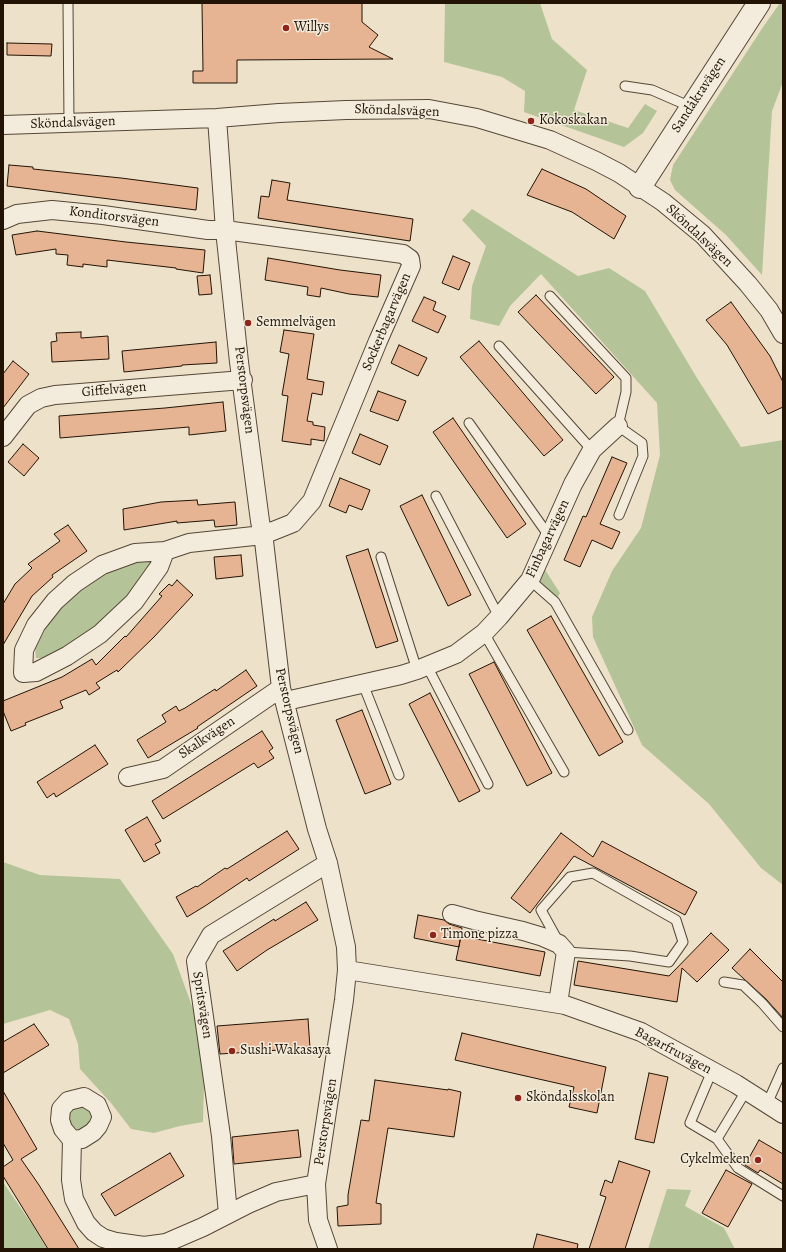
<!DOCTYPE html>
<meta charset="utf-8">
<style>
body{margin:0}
#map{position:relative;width:786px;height:1252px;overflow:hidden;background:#ede2c9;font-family:Alegreya,serif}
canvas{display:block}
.frame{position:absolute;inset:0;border:4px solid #221305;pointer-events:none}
</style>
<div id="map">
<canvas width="786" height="1252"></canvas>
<div class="frame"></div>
</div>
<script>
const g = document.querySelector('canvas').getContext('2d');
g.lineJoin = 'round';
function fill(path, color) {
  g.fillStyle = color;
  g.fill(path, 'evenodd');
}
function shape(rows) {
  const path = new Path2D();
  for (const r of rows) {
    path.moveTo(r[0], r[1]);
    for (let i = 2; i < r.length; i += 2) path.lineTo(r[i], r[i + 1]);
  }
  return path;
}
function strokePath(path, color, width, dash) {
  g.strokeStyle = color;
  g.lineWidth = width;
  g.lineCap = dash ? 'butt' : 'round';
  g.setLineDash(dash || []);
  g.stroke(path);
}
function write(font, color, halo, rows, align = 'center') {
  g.font = font + ' Alegreya,serif';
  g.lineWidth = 3;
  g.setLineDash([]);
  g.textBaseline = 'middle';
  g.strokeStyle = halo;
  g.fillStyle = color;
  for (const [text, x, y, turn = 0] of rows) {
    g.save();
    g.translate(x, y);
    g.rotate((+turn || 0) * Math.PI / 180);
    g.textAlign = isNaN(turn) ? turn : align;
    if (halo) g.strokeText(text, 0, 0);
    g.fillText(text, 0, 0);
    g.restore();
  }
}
const green = shape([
 [445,3,540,3,552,39,587,70,574,110,628,128,645,104,657,111,643,133,624,147,524,112,525,91,502,77,444,62],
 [780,3,783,3,783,82,772,111,762,275,726,235,675,190,670,180,673,165,763,27],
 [472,209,578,276,609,268,645,291,697,378,741,447,783,440,783,885,761,868,709,804,642,745,593,637,592,617,612,571,641,528,660,455,657,403,541,274,510,306,499,326,470,319,472,286,486,246,462,220],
 [151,559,153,565,123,604,107,619,78,639,48,656,41,658,36,658,35,647,49,623,65,605,96,578,117,564],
 [540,562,560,593,556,600,533,580],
 [3,862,40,875,120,879,173,954,200,1028,204,1084,203,1122,180,1126,154,1133,131,1129,111,1103,80,1069,78,1044,69,1019,50,1010,3,1024],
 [84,1105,93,1114,92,1123,79,1130,75,1129,72,1127,68,1115,72,1108],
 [3,1182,33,1226,47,1249,3,1249],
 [667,1189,691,1190,685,1206,724,1228,735,1249,648,1249]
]);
const building = shape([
 [202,3,362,3,362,22,378,35,369,47,393,59,237,60,237,83,193,83,193,71,203,71,202,3],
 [7,43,52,44,51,56,7,55,7,43],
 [9,165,33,167,33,169,121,178,198,188,196,210,7,186,9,165],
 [542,169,586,189,626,216,614,239,572,212,527,195,542,169],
 [272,180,290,183,287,200,413,219,410,241,258,218,261,196,269,197,272,180],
 [37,231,126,242,205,250,203,273,176,269,176,268,107,260,107,267,83,264,83,267,67,265,68,255,56,254,56,249,16,255,12,235,37,231],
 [453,256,470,263,459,290,442,283,453,256],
 [268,258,340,270,381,275,378,297,349,294,321,288,320,297,307,295,308,287,265,280,268,258],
 [210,275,212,294,199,295,197,276,210,275],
 [536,295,614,377,596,394,518,312,536,295],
 [424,297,436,302,433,310,446,316,438,333,412,321,424,297],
 [731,302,770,356,783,382,783,407,768,414,727,345,706,320,731,302],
 [284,330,314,334,307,379,324,382,322,395,312,393,307,421,313,422,313,425,325,427,324,441,311,439,311,445,282,441,288,396,282,395,289,354,280,352,284,330],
 [81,332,81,338,108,336,109,359,52,362,51,342,57,341,56,333,81,332],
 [479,341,563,440,544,456,460,357,479,341],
 [216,342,217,363,182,365,182,366,124,372,122,351,216,342],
 [399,345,427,358,418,376,391,363,399,345],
 [13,361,29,374,3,408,3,374,13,361],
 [378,391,406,401,398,421,370,411,378,391],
 [223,402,226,431,189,435,189,427,60,438,59,416,165,408,223,402],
 [453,418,526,524,507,538,433,432,453,418],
 [360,434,388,446,380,465,352,453,360,434],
 [23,444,39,458,24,476,8,462,23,444],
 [612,457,627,463,600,524,620,532,612,549,592,540,580,567,564,560,583,516,586,517,612,457],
 [340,478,370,490,362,510,349,505,346,513,329,506,340,478],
 [422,495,471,595,448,606,400,506,422,495],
 [197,500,198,505,235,502,237,525,215,527,214,520,177,523,177,521,124,530,123,509,161,502,197,500],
 [68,525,87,551,52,575,53,577,32,596,3,645,3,604,15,584,32,568,28,564,60,541,54,534,68,525],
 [368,549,398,641,376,648,346,556,368,549],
 [241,555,243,576,216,579,214,557,241,555],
 [177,580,193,595,154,637,118,672,117,670,96,683,100,688,89,695,86,690,60,701,63,708,25,723,26,725,11,731,3,711,3,701,62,677,92,659,96,665,125,636,126,637,162,596,159,594,169,584,172,586,177,580],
 [551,616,623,742,599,756,527,630,551,616],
 [494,662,552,773,527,786,469,674,494,662],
 [246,670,257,686,197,727,198,728,148,758,137,740,166,722,162,715,176,706,179,711,185,708,215,689,216,691,246,670],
 [430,693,480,791,459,802,409,704,430,693],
 [362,710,391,784,365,794,336,720,362,710],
 [262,731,273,748,269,751,274,758,258,768,254,763,163,819,152,801,262,731],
 [95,745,108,764,56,797,54,793,47,798,37,782,95,745],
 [147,817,161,841,155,844,160,853,144,862,125,830,147,817],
 [287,831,299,849,249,881,247,878,205,906,187,917,176,897,196,886,197,887,225,868,227,869,287,831],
 [561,833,593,857,602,841,697,892,685,915,574,856,530,913,511,898,561,833],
 [306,902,318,920,267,950,237,971,223,951,274,919,275,921,306,902],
 [418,915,444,920,449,924,462,928,459,947,414,938,418,915],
 [711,933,729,950,697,982,682,968,677,1002,574,985,578,961,669,976,711,933],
 [461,936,545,952,540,976,456,960,461,936],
 [750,949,783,982,783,1018,766,999,732,968,750,949],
 [308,1019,310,1048,220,1054,217,1026,308,1019],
 [34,1024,49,1045,3,1073,3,1042,34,1024],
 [462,1033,606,1067,597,1113,569,1107,574,1087,455,1060,462,1033],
 [649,1073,668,1077,654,1143,635,1139,649,1073],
 [375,1080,448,1090,448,1089,461,1092,454,1137,388,1128,376,1203,381,1204,381,1224,338,1226,337,1207,348,1205,348,1195,361,1120,369,1121,375,1080],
 [3,1091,37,1149,21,1159,39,1185,79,1249,48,1249,3,1176,3,1167,13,1160,3,1143,3,1091],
 [298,1130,301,1157,234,1164,232,1137,298,1130],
 [759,1140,783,1154,783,1184,760,1170,758,1173,745,1165,759,1140],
 [170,1153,184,1176,115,1216,101,1194,170,1153],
 [619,1161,650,1171,625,1249,589,1249,606,1197,600,1195,605,1180,612,1183,619,1161],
 [726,1170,752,1184,728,1227,702,1213,726,1170],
 [537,1234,578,1244,577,1249,533,1249,537,1234]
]);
const service = shape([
 [68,3,69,123],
 [625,86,652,90,691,107],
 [550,296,626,378,626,392,618,426,642,443,643,456,619,515],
 [499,346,592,450],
 [469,423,549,536],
 [436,496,499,617],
 [381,557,417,670],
 [530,580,555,602,628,730],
 [484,633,564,772],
 [427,666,488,784],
 [363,684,399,775],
 [558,941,541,910,570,877,593,873,676,920,683,942,669,962,630,956,566,952],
 [724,982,743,985,762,1003,783,1027],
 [712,1071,690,1123,717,1139,746,1091],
 [767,1104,783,1068],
 [717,1139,738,1168,783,1196]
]);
const minor = shape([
 [217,118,225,230,239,362,260,521,264,541,281,688,317,829,328,863,346,947,347,970,344,1000,316,1184,318,1220,328,1249],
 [3,125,217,118,279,113,346,110,429,109,477,118,550,140,596,161,619,173,663,202,703,235,748,284,769,310,783,334],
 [3,220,17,214,52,210,103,215,208,230,225,230,403,254,410,259,411,266,378,341,312,501,293,523,263,535,189,543,165,551,135,553,102,565,75,583,55,601,36,625,24,650,23,673,36,672,67,656,100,634,134,602,159,567,165,551],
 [3,437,28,405,41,398,55,395,243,380],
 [286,701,401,675,417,670,456,654,484,633,499,617,530,580,573,484,592,450,618,426],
 [128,777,163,769,281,688],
 [452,914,474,920,523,931,543,937,559,944,566,952,558,1003],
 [347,970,565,1005,641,1032,736,1084,783,1114],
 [72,1140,63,1129,60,1120,61,1109,68,1101,84,1097,97,1105,102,1117,98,1126,93,1132,82,1139,72,1140,71,1180,74,1199,86,1223,94,1232,103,1238,116,1242,144,1246,166,1243,203,1227,248,1204,276,1192,316,1184],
 [228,1214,221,1136,196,961,211,935,328,863]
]);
const tertiary = shape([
 [640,187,759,3]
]);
const markers = [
 [286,28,4,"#8f2418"],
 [531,121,4,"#8f2418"],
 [248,323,4,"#8f2418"],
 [433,935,4,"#8f2418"],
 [232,1051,4,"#8f2418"],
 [518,1098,4,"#8f2418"],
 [758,1160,4,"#8f2418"]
];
const poiNames = [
 ["Willys",294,28],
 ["Kokoskakan",539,121],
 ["Semmelvägen",256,323],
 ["Timone pizza",441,935],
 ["Sushi Wakasaya",240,1051],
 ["Sköndalsskolan",526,1098],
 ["Cykelmeken",750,1160,"right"]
];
const streetNames = [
 ["Sandåkravägen",699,95,-57],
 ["Sköndalsvägen",397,111,2],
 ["Sköndalsvägen",73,123,-2],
 ["Konditorsvägen",114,217,7],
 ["Sköndalsvägen",699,236,43],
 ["Sockerbagarvägen",387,322,-67],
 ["Giffelvägen",114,390,-5],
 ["Perstorpsvägen",244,390,83],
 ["Finbagarvägen",548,539,-65],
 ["Perstorpsvägen",289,711,77],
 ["Skalkvägen",207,738,-34],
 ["Spritsvägen",202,1005,81],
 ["Bagarfruvägen",673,1051,28],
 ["Perstorpsvägen",326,1122,-81]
];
fill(green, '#b5c498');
fill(building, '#e6b492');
strokePath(building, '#221305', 1);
strokePath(service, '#554736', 11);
strokePath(minor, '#554736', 20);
strokePath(tertiary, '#554736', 24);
strokePath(service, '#f3ecdc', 9);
strokePath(minor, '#f3ecdc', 18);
strokePath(tertiary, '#f3ecdc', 22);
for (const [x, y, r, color] of markers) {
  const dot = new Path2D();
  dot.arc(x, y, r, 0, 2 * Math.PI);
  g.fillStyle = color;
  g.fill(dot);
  strokePath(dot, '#f3ecdc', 1.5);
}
write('14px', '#221305', '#f3ecdc', poiNames, 'left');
write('14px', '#221305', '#f3ecdc', streetNames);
</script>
